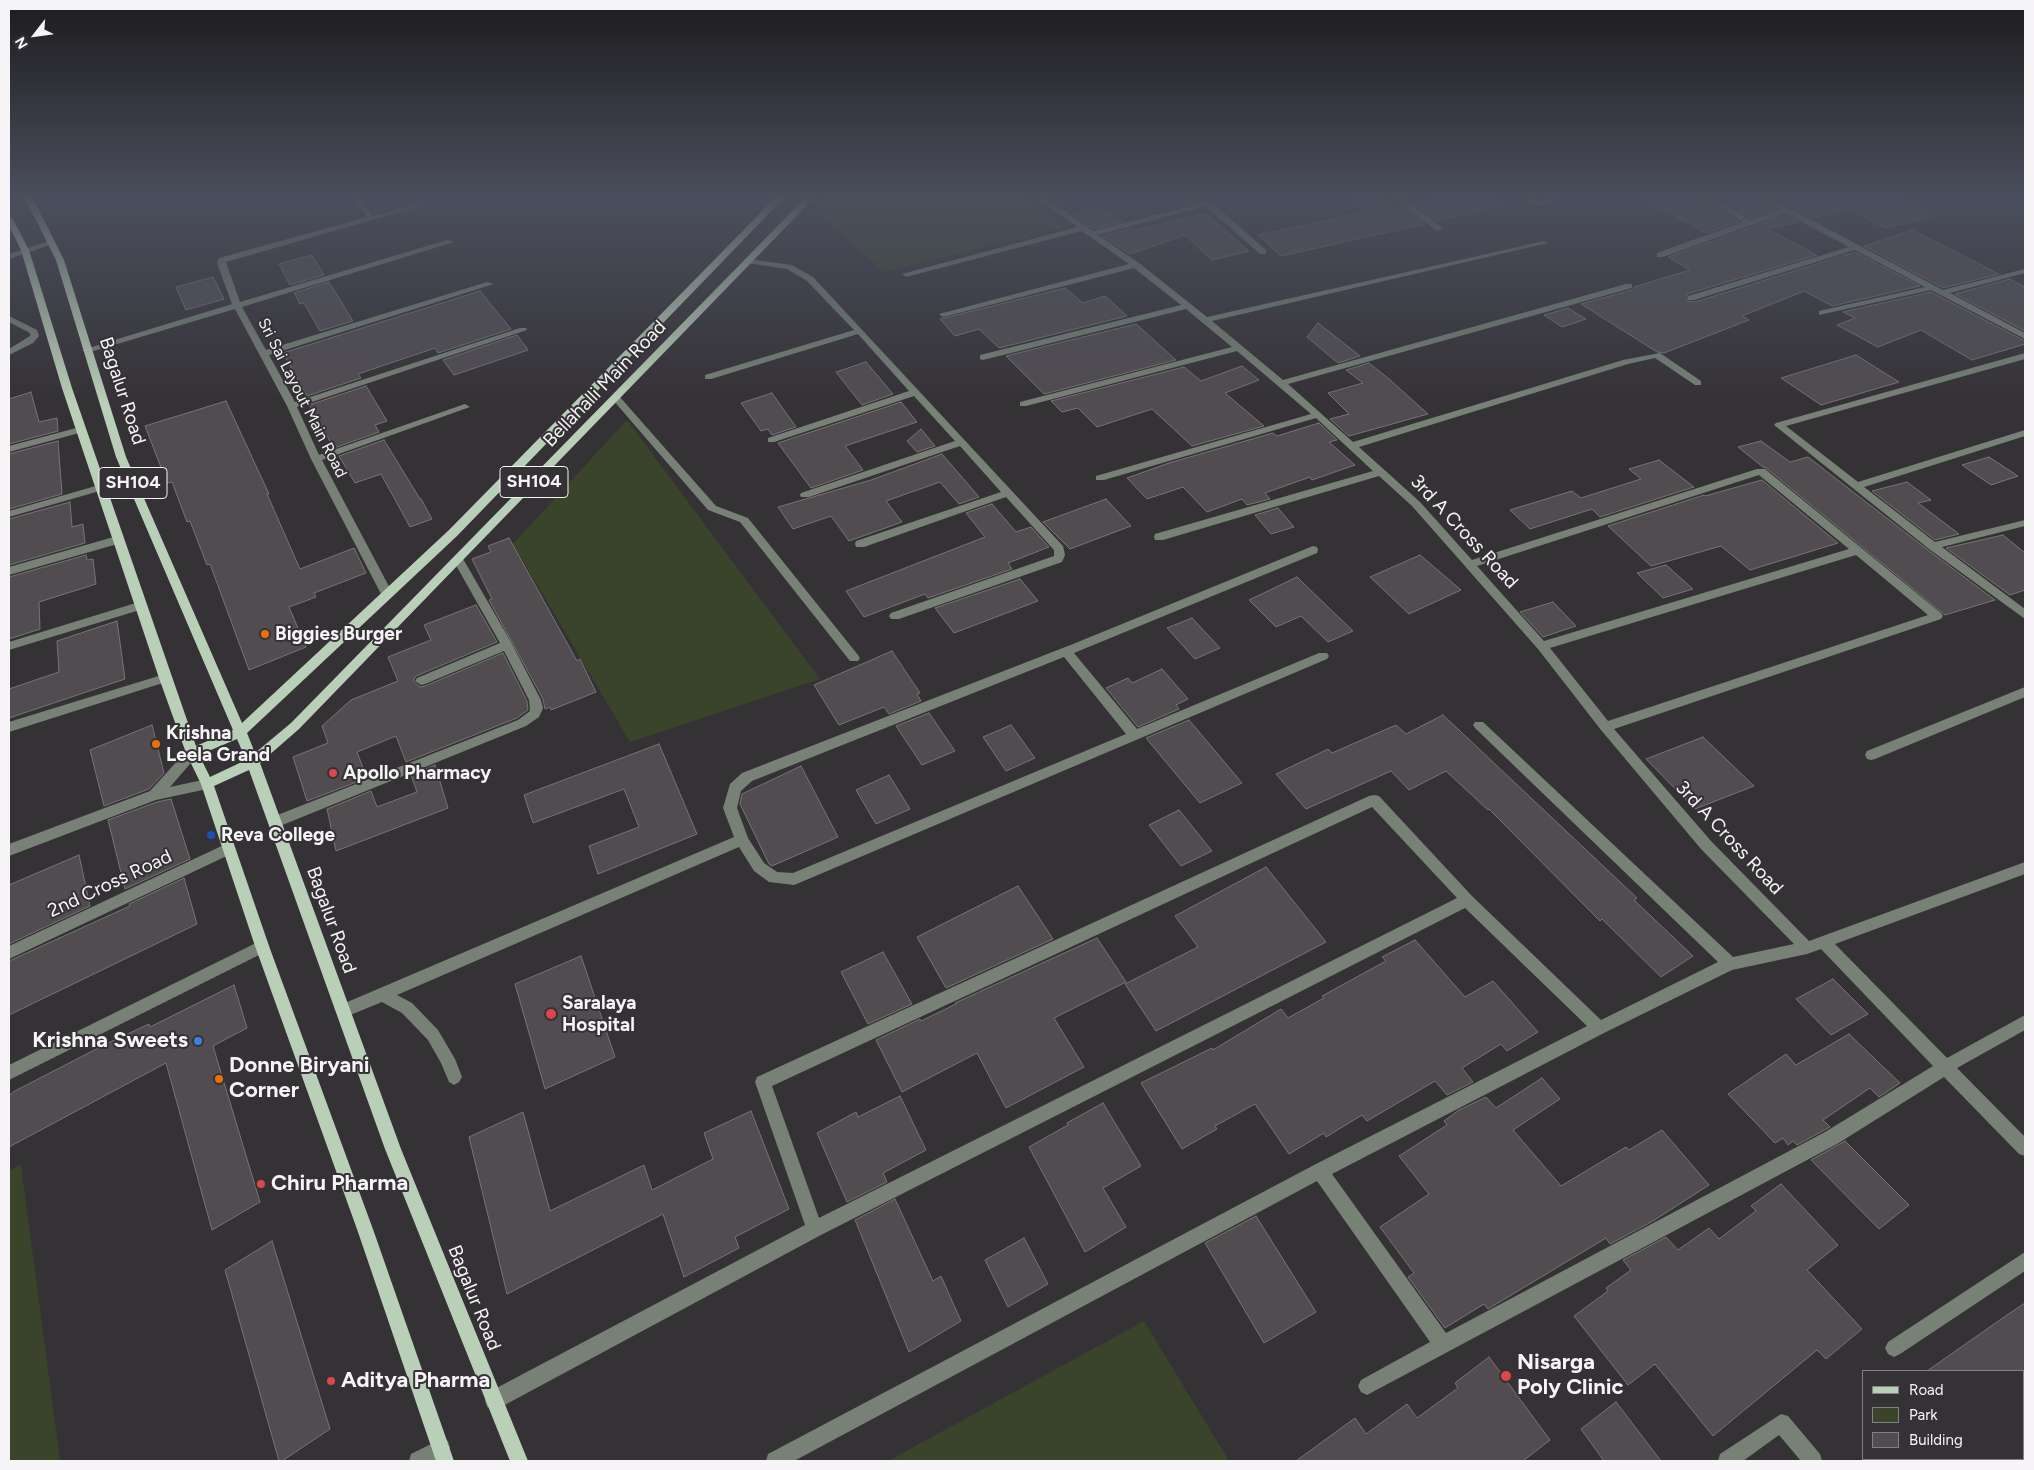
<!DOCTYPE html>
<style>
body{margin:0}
#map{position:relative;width:2034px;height:1470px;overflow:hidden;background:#353236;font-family:Figtree,sans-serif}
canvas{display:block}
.frame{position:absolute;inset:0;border:10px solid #f6f4f6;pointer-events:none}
.legend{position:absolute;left:1862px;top:1370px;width:162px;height:90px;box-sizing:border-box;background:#353236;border:1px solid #828083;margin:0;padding:6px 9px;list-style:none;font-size:15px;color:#f6f4f6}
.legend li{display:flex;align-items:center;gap:10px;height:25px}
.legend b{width:25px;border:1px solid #828083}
.north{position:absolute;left:10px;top:10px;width:50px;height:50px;-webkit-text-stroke:4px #353236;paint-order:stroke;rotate:240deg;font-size:14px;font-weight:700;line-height:20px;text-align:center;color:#f6f4f6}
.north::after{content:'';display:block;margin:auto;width:18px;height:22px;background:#f6f4f6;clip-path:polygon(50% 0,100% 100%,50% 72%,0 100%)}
</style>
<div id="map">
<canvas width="2034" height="1470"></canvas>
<div class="frame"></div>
<ul class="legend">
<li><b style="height:6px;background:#bacfb8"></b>Road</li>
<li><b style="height:14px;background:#3a442b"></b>Park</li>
<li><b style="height:14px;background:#504c50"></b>Building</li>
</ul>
<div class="north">N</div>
</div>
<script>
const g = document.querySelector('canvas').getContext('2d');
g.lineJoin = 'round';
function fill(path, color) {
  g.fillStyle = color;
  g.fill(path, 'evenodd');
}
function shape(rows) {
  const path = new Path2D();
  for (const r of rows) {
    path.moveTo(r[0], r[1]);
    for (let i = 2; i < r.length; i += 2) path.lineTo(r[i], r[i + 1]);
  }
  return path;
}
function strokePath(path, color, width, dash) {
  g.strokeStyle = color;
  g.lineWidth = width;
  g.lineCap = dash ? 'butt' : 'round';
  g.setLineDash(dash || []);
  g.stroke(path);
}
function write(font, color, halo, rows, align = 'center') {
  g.font = font + ' Figtree,sans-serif';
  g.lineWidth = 4;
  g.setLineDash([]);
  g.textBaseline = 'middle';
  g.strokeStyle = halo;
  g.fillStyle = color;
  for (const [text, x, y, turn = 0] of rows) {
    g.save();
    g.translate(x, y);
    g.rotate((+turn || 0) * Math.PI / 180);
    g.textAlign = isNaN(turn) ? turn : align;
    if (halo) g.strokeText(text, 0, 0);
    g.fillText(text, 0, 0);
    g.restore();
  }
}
const green = shape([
 [822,198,1023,198,1066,228,883,272,814,207],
 [627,420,820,679,630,742,513,544],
 [21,1165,60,1461,9,1461,9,1171],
 [1144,1321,1229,1461,888,1461]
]);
const building = shape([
 [1348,198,1379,198,1393,209,1402,207,1425,224,1281,256,1258,235,1365,212,1348,198],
 [1438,198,1499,198,1500,206,1437,221,1415,204,1438,198],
 [1642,198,1702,198,1739,222,1706,233,1642,198],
 [1718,198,1757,198,1775,210,1750,218,1718,198],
 [1775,198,1901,198,1934,216,1885,228,1850,209,1812,218,1775,198],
 [1099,206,1122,222,1093,229,1073,214,1099,206],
 [1206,214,1249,251,1212,260,1185,235,1130,254,1102,236,1132,228,1135,230,1206,214],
 [1785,215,1798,222,1767,229,1817,255,1687,294,1687,301,1695,302,1855,252,1920,286,1832,306,1804,291,1742,316,1749,320,1664,353,1657,352,1581,304,1632,290,1634,287,1690,270,1668,257,1785,215],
 [1912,230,1999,274,1943,288,1864,246,1912,230],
 [312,255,324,275,290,285,279,264,312,255],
 [213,277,224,299,186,310,176,287,213,277],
 [2010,279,2025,287,2025,331,1955,294,2010,279],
 [329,282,353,321,320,331,304,303,300,304,294,293,329,282],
 [1065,288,1083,303,1105,296,1127,316,999,348,979,329,955,336,940,319,1065,288],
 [480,291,511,329,438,353,435,348,358,374,361,378,307,396,283,353,480,291],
 [1931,292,2025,341,2025,344,1972,360,1921,330,1878,347,1837,325,1855,318,1843,312,1931,292],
 [1568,308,1586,319,1562,327,1544,315,1568,308],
 [1318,323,1360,356,1338,363,1307,337,1318,323],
 [1136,324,1176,360,1044,394,1006,356,1136,324],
 [517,335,528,350,454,375,443,360,517,335],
 [1856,355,1899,382,1821,405,1781,378,1856,355],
 [866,362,893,394,862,405,836,372,866,362],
 [1369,363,1389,379,1428,414,1349,436,1330,419,1349,414,1328,393,1363,383,1346,370,1369,363],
 [1242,366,1259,380,1225,393,1264,426,1192,446,1152,409,1097,427,1078,408,1062,412,1051,401,1184,367,1201,381,1242,366],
 [366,386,387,421,375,425,379,432,334,448,309,405,366,386],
 [31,392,39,422,57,418,58,431,9,444,9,399,31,392],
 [772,393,796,427,772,435,768,429,761,431,741,403,772,393],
 [226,401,269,494,267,494,300,569,354,548,366,573,314,593,316,597,289,607,306,647,249,670,210,564,207,565,190,521,187,522,172,482,167,483,145,426,226,401],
 [901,402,917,422,845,446,863,470,811,488,778,443,901,402],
 [1319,423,1337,440,1329,442,1355,465,1312,480,1310,477,1265,493,1270,499,1247,505,1242,499,1207,512,1183,487,1147,499,1127,478,1169,463,1273,433,1277,436,1319,423],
 [921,429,935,446,917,452,907,441,921,429],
 [384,440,420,499,421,499,432,519,410,527,381,474,355,483,339,456,384,440],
 [58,441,62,494,9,509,9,454,58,441],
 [1761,441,1790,462,1808,457,1928,550,1995,600,1945,615,1766,468,1763,467,1738,447,1761,441],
 [942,454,979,497,959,504,940,482,886,501,902,522,849,541,831,516,793,529,778,507,871,480,942,454],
 [1989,457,2018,476,1991,485,1962,465,1989,457],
 [1659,460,1694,487,1600,517,1592,509,1530,529,1510,510,1572,491,1581,498,1641,479,1629,469,1659,460],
 [1762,480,1838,543,1750,570,1721,546,1651,566,1608,526,1704,495,1705,496,1762,480],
 [1907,482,1931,500,1918,503,1959,534,1935,540,1872,491,1907,482],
 [1106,499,1131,526,1070,549,1043,522,1106,499],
 [70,502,72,527,83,524,85,543,9,565,9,519,70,502],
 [992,504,1016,532,1031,527,1049,547,1008,563,1012,569,928,598,925,594,864,617,846,591,985,537,966,513,992,504],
 [1278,508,1294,527,1271,534,1255,515,1278,508],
 [2003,535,2025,553,2025,590,2010,595,1946,548,2003,535],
 [509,538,577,661,580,659,596,692,551,710,550,707,545,709,543,699,489,600,492,599,472,559,491,552,488,546,509,538],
 [86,555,87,560,93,559,96,584,39,602,40,629,9,639,9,577,86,555],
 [1420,555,1461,590,1409,614,1370,577,1420,555],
 [1666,565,1693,589,1663,598,1637,573,1666,565],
 [1297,577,1330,609,1353,631,1328,642,1301,616,1276,627,1249,600,1297,577],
 [1020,579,1038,601,954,633,935,608,1020,579],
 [1553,602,1576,626,1543,637,1520,612,1553,602],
 [476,605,497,642,416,676,413,681,420,687,425,686,503,653,527,701,528,710,517,718,406,762,396,736,357,752,367,778,307,801,293,757,328,743,322,726,351,700,398,681,388,657,431,640,424,625,476,605],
 [1192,618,1220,648,1195,659,1167,628,1192,618],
 [117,621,125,679,9,718,9,689,59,672,57,641,117,621],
 [892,651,920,693,917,694,921,701,889,714,884,707,839,725,814,685,892,651],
 [1162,669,1188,699,1176,705,1179,709,1138,727,1106,688,1128,678,1132,683,1162,669],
 [929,713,955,751,922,765,896,726,929,713],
 [1443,715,1637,898,1634,900,1693,956,1661,977,1602,919,1600,921,1489,809,1488,810,1446,771,1409,790,1391,771,1306,809,1276,774,1328,749,1332,753,1396,725,1406,734,1443,715],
 [1189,720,1242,783,1200,803,1146,738,1189,720],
 [152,725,164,773,149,789,104,806,90,750,152,725],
 [1011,725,1035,758,1006,771,983,737,1011,725],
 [1703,737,1754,786,1695,809,1646,759,1703,737],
 [659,744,697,834,598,874,589,846,639,827,624,789,533,823,524,795,659,744],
 [435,765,448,808,336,851,327,809,371,791,377,807,417,792,411,775,435,765],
 [801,766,838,837,772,866,769,864,740,804,742,794,801,766],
 [889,775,910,809,876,824,856,790,889,775],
 [171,799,190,859,125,889,108,820,157,802,171,799],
 [1179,810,1212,851,1181,866,1149,825,1179,810],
 [79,855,90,906,9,944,9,885,79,855],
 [1266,867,1326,942,1156,1031,1125,984,1198,947,1175,916,1266,867],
 [184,878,197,924,9,1015,9,961,130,906,129,904,184,878],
 [1018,886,1053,939,946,988,917,937,1018,886],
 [1097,938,1126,982,1054,1018,1084,1067,1006,1108,977,1053,902,1092,876,1040,920,1019,921,1021,956,1004,955,1003,1097,938],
 [1415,940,1465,997,1493,981,1538,1032,1507,1051,1501,1044,1462,1068,1473,1082,1447,1095,1435,1081,1367,1121,1362,1115,1326,1137,1324,1133,1289,1154,1255,1104,1215,1126,1217,1129,1182,1149,1141,1083,1212,1048,1213,1050,1281,1009,1288,1018,1324,998,1322,996,1386,961,1382,957,1415,940],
 [883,952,912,1004,868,1024,841,972,883,952],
 [581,956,615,1057,545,1089,515,984,581,956],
 [1833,979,1868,1014,1831,1035,1796,999,1833,979],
 [234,985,247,1028,213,1046,260,1202,212,1230,166,1063,9,1147,9,1096,13,1092,104,1045,149,1024,150,1027,234,985],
 [1849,1034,1900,1083,1879,1097,1870,1088,1823,1120,1830,1127,1797,1145,1793,1141,1788,1145,1783,1138,1775,1143,1728,1094,1786,1054,1796,1065,1849,1034],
 [1542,1078,1560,1099,1513,1130,1561,1186,1626,1147,1629,1150,1662,1130,1709,1185,1653,1221,1610,1244,1606,1238,1488,1309,1484,1304,1445,1328,1408,1277,1414,1273,1380,1227,1429,1194,1399,1156,1447,1125,1444,1121,1459,1110,1486,1097,1496,1108,1542,1078],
 [900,1096,926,1150,883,1173,887,1182,847,1202,817,1133,856,1112,858,1117,900,1096],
 [1103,1103,1141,1166,1103,1188,1126,1227,1085,1252,1029,1147,1068,1125,1067,1123,1103,1103],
 [751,1111,789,1209,735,1237,739,1248,684,1277,663,1214,507,1294,469,1137,523,1112,550,1211,644,1165,652,1190,713,1159,704,1133,751,1111],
 [1845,1141,1909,1205,1879,1229,1811,1160,1845,1141],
 [1781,1184,1838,1245,1807,1270,1862,1329,1826,1359,1817,1350,1713,1436,1655,1364,1628,1385,1574,1316,1608,1291,1606,1288,1631,1270,1623,1260,1666,1237,1678,1250,1709,1228,1719,1239,1756,1211,1751,1206,1781,1184],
 [895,1199,933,1281,941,1276,961,1321,909,1352,855,1220,895,1199],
 [1256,1216,1316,1312,1264,1343,1205,1243,1256,1216],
 [1024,1238,1048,1284,1008,1307,985,1260,1024,1238],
 [272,1241,330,1429,282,1461,279,1461,225,1270,272,1241],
 [2025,1303,2025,1371,1927,1371,2007,1315,2025,1303],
 [1489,1357,1550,1440,1523,1461,1296,1461,1355,1418,1366,1434,1407,1404,1417,1418,1458,1388,1455,1383,1489,1357],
 [1616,1402,1661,1461,1604,1461,1581,1429,1616,1402]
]);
const minor = shape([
 [352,198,360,198,373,216,417,204,421,206,226,262,240,302,447,240,454,242,242,307,266,350,487,282,494,284,269,355,295,402,520,328,526,328,527,330,297,407,319,455,462,405,465,404,470,407,322,460,393,594,387,598,381,594,311,459,287,406,235,309,90,352,87,353,82,350,232,304,217,263,219,258,367,217,352,198],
 [1037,198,1047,198,1093,231,1210,201,1266,250,1266,254,1260,254,1206,206,1098,235,1139,263,1207,317,1544,241,1548,243,1212,321,1283,380,1626,284,1632,284,1632,288,1288,384,1353,442,1623,360,1660,353,1701,381,1701,385,1695,385,1655,358,1628,364,1359,447,1420,502,1472,560,1757,469,1765,469,1941,613,1943,616,1941,619,1614,729,1711,841,1809,941,2025,862,2025,874,1835,944,1947,1058,2025,1015,2025,1030,1957,1068,2025,1137,2025,1156,2019,1154,1944,1077,1837,1144,1367,1395,1361,1392,1358,1386,1361,1380,1430,1342,1317,1181,794,1461,766,1461,768,1454,1314,1165,1587,1026,1465,908,821,1235,501,1407,494,1409,487,1407,485,1400,487,1393,805,1225,755,1082,757,1077,1369,796,1374,795,1379,796,1472,896,1601,1020,1718,962,1475,728,1473,725,1475,722,1483,722,1733,957,1794,944,1701,849,1601,730,1538,649,1412,506,1379,476,1163,540,1155,540,1154,537,1155,534,1373,471,1316,418,1104,480,1096,480,1096,476,1311,414,1237,351,1026,406,1020,406,1020,402,1232,347,1186,309,983,360,980,359,980,355,1181,305,1134,268,943,317,939,314,1129,264,1082,231,906,277,902,274,1077,227,1037,198],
 [1759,475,1849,549,1544,641,1477,566,1759,475],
 [1856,555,1928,615,1608,721,1550,648,1856,555],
 [1372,807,1457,898,819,1218,772,1086,1372,807],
 [1821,949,1933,1066,1825,1132,1446,1333,1332,1174,1604,1033,1732,970,1807,954,1821,949],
 [1394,198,1404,198,1444,229,1437,231,1394,198],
 [1523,198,1534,198,1540,201,1552,198,1567,198,1539,206,1523,198],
 [1704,198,1714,198,1750,220,1779,210,1759,198,1770,198,1943,290,2025,269,2025,273,1950,293,2025,333,2025,339,1931,290,1819,315,1819,311,1925,287,1855,250,1694,300,1688,300,1688,296,1849,247,1785,213,1663,257,1657,257,1657,253,1743,222,1704,198],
 [49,241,56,243,9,259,9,254,49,241],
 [747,259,792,265,813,277,1063,546,1065,555,1062,562,899,619,891,619,889,616,891,613,1054,556,1054,550,1006,497,864,547,856,547,855,544,856,541,1001,492,960,446,809,497,801,497,800,495,801,493,955,441,914,396,774,442,768,442,768,438,909,391,858,334,711,379,705,379,705,375,854,330,807,281,787,269,747,263,747,259],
 [9,316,37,330,39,336,33,343,9,355,9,349,30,336,30,333,9,322,9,316],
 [2025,353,2025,359,1786,426,1858,482,2025,430,2025,436,1864,487,1935,542,2025,520,2025,526,1942,547,2025,609,2025,619,1929,549,1774,425,1776,423,2025,353],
 [616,395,619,396,716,506,748,518,858,655,860,658,858,661,850,661,740,522,708,510,613,400,613,396,616,395],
 [80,427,83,428,83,432,9,452,9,446,80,427],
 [99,485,104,488,103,490,9,517,9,511,99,485],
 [117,536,121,537,122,540,121,543,9,575,9,567,117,536],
 [1313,546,1317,547,1318,550,1317,553,1074,653,1137,729,1319,653,1327,653,1329,656,1327,659,799,883,794,885,769,882,754,871,739,847,397,995,412,1003,438,1030,455,1059,462,1077,459,1082,454,1085,449,1082,441,1063,428,1040,402,1013,382,1002,343,1018,338,1016,336,1011,338,1006,734,837,723,808,730,784,742,773,1073,644,1313,546],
 [1064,657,1126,734,793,873,777,872,764,863,748,838,737,808,741,791,752,781,1064,657],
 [458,556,462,557,511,642,541,700,543,708,539,717,526,726,280,826,275,827,270,826,268,822,270,818,518,720,530,711,529,700,504,651,425,684,421,685,415,681,417,678,500,643,453,560,458,556],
 [139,602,145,606,143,609,9,650,9,642,139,602],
 [165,674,171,678,169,681,9,732,9,722,165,674],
 [2025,687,2025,697,1875,759,1871,760,1867,759,1865,755,1867,751,2025,687],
 [192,748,196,749,198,753,196,757,170,787,207,779,212,780,213,784,212,788,156,800,9,856,9,844,150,791,188,749,192,748],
 [228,843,233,845,235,849,233,853,9,959,9,946,228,843],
 [262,940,267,941,269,946,267,951,9,1080,9,1065,262,940],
 [2025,1252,2025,1271,1900,1354,1894,1357,1888,1354,1885,1348,1888,1342,2025,1252],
 [1781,1414,1788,1416,1820,1454,1822,1461,1801,1461,1779,1435,1743,1461,1718,1461,1720,1454,1781,1414],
 [441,1439,448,1441,450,1448,448,1455,436,1461,409,1461,411,1454,441,1439]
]);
const major = shape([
 [25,198,33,198,64,260,126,457,242,723,449,530,775,198,784,198,457,536,247,733,255,753,291,723,805,198,814,198,299,729,260,763,401,1149,528,1461,510,1461,385,1149,249,770,214,786,269,946,374,1232,454,1461,436,1461,358,1232,255,946,201,784,186,753,159,678,62,388,21,250,9,226,9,217,13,219,29,250,72,388,196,746,233,730,116,457,56,260,25,198],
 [237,739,246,760,210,777,199,755,237,739]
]);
const markers = [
 [265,634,5,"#e8710a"],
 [156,744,5,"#e8710a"],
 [333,773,5,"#e0444e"],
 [211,835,5,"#1a4fb4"],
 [551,1014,6,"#e0444e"],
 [198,1041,5,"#3f7fe0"],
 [219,1079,5,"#e8710a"],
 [261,1184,5,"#e0444e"],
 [1506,1376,6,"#e0444e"],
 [331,1381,5,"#e0444e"]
];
const farStreetnames = [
 ["Sri Sai Layout Main Road",302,398,63]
];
const shields = [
 [534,482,68],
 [133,483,68]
];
const shieldNames = [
 ["SH104",534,482],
 ["SH104",133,483]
];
const streetNames = [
 ["Bellahalli Main Road",605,384,-46],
 ["Bagalur Road",122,391,72],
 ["3rd A Cross Road",1464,532,47],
 ["3rd A Cross Road",1729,838,47],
 ["2nd Cross Road",110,884,-25],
 ["Bagalur Road",331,920,70],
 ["Bagalur Road",474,1298,68]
];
const poiNames = [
 ["Biggies Burger",275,634],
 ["Krishna",166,733],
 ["Leela Grand",166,755],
 ["Apollo Pharmacy",343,773],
 ["Reva College",221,835],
 ["Saralaya",562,1003],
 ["Hospital",562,1025]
];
const nearPoinames = [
 ["Krishna Sweets",188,1041,"right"],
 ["Donne Biryani",229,1066],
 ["Corner",229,1091],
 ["Chiru Pharma",271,1184],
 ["Nisarga",1517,1363],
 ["Poly Clinic",1517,1388],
 ["Aditya Pharma",341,1381]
];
fill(green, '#3a442b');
fill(building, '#504c50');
strokePath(building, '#777377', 1);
fill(minor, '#778176');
fill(major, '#bacfb8');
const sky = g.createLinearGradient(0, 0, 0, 404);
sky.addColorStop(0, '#1d1c1e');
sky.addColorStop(0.49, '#4b4f5d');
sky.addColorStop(1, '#4b4f5d00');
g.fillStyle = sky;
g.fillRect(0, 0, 2034, 404);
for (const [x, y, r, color] of markers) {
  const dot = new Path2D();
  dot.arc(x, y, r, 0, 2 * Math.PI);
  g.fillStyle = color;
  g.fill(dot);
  strokePath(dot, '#353236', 2);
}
write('16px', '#f6f4f6', '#353236', farStreetnames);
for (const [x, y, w] of shields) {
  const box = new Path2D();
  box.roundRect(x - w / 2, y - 15.5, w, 31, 4);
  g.fillStyle = '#353236';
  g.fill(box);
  strokePath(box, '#f6f4f6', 1);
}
write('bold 18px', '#f6f4f6', null, shieldNames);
write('19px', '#f6f4f6', '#353236', streetNames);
write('bold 19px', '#f6f4f6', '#353236', poiNames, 'left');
write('bold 22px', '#f6f4f6', '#353236', nearPoinames, 'left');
</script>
